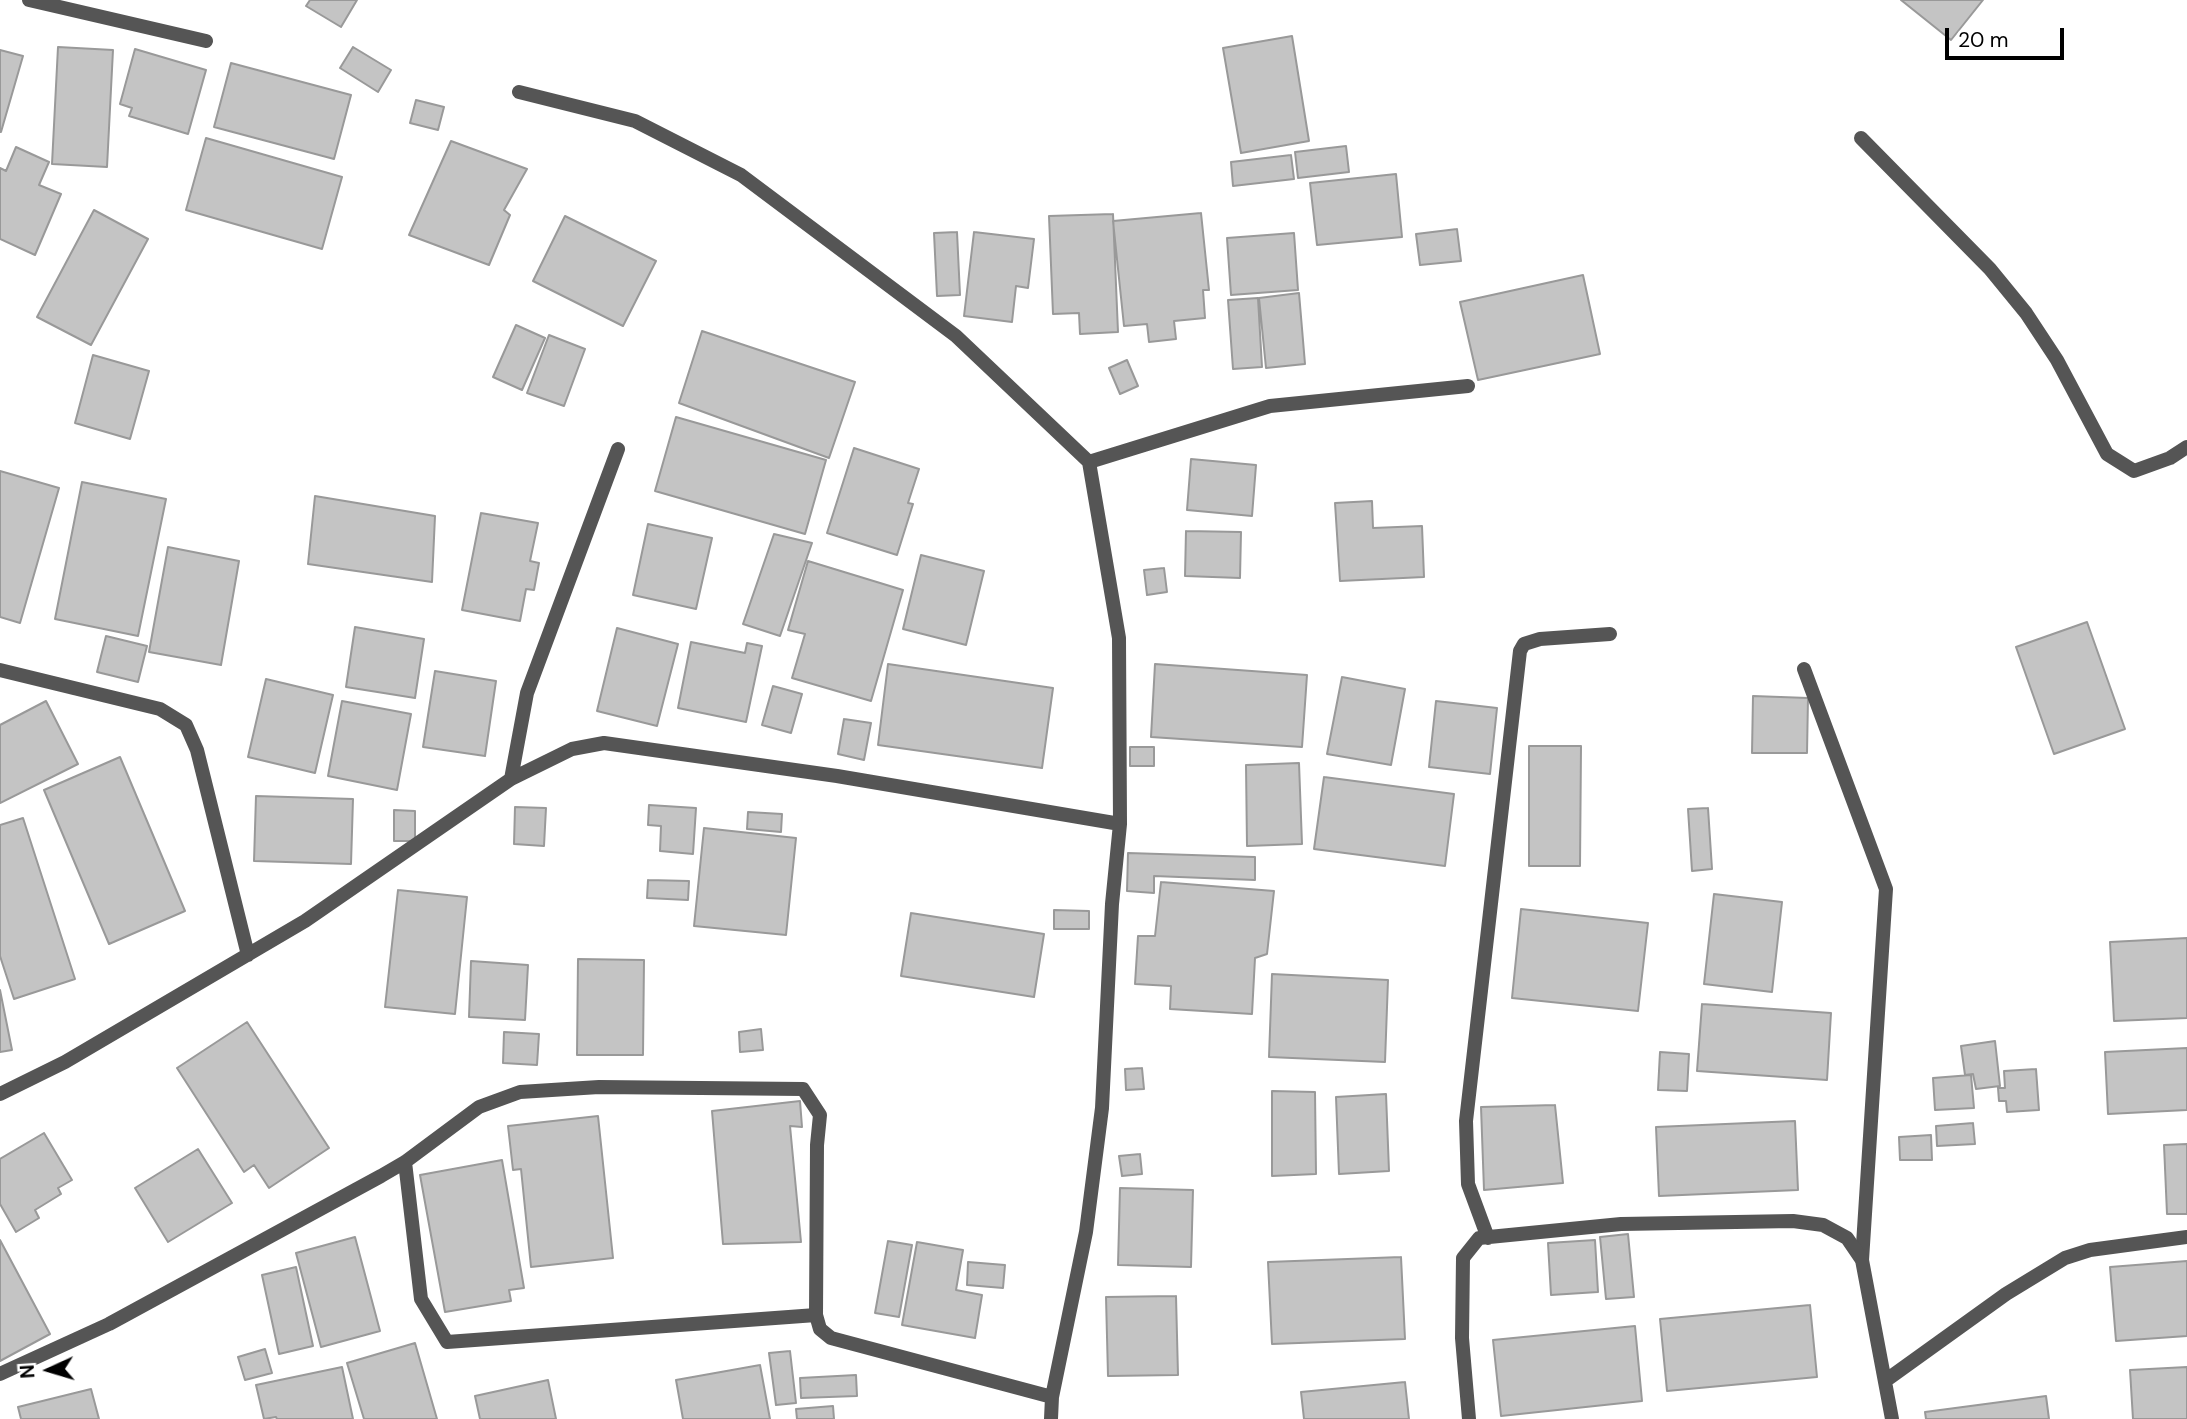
<!DOCTYPE html>
<style>
body{margin:0}
#map{position:relative;width:2187px;height:1419px;overflow:hidden;background:#fff;font-family:"DM Sans",sans-serif}
canvas{display:block}
.north{position:absolute;left:14px;top:1335px;width:70px;height:70px;-webkit-text-stroke:5px #fff;paint-order:stroke;rotate:266deg;font-size:19px;font-weight:700;line-height:28px;text-align:center;color:#000}
.north::after{content:'';display:block;margin:auto;width:24px;height:32px;background:#000;clip-path:polygon(50% 0,100% 100%,50% 72%,0 100%)}
.scale{position:absolute;left:1945px;top:28px;width:119px;height:32px;box-sizing:border-box;border:4px solid #000;border-top:0;padding-left:9px;font-size:21px;line-height:24px;white-space:nowrap;color:#000;-webkit-text-stroke:5px #fff;paint-order:stroke}
</style>
<div id="map">
<canvas width="2187" height="1419"></canvas>
<div class="north">N</div>
<div class="scale">20 m</div>
</div>
<script>
const g = document.querySelector('canvas').getContext('2d');
g.lineJoin = 'round';
function fill(path, color) {
  g.fillStyle = color;
  g.fill(path, 'evenodd');
}
function shape(rows) {
  const path = new Path2D();
  for (const r of rows) {
    path.moveTo(r[0], r[1]);
    for (let i = 2; i < r.length; i += 2) path.lineTo(r[i], r[i + 1]);
  }
  return path;
}
function strokePath(path, color, width, dash) {
  g.strokeStyle = color;
  g.lineWidth = width;
  g.lineCap = dash ? 'butt' : 'round';
  g.setLineDash(dash || []);
  g.stroke(path);
}
const building = shape([
 [310,0,357,0,341,27,306,6,310,0],
 [1901,0,1983,0,1951,40,1901,0],
 [1292,36,1309,141,1241,153,1223,48,1292,36],
 [58,47,113,50,107,167,52,164,58,47],
 [353,47,391,70,378,92,340,68,353,47],
 [135,49,206,70,188,134,129,116,132,108,120,104,135,49],
 [0,50,23,56,1,132,0,132,0,50],
 [231,63,351,95,334,159,214,127,231,63],
 [416,100,444,107,438,130,410,123,416,100],
 [206,138,342,177,322,249,186,210,206,138],
 [451,141,527,169,504,210,510,215,489,265,409,235,451,141],
 [1346,146,1349,172,1298,178,1295,152,1346,146],
 [16,147,49,162,39,185,61,194,35,255,0,239,0,168,6,171,16,147],
 [1291,155,1294,179,1233,186,1231,162,1291,155],
 [1396,174,1402,237,1317,245,1310,183,1396,174],
 [94,210,148,239,91,345,37,317,94,210],
 [1201,213,1209,290,1203,290,1205,318,1174,321,1176,339,1149,342,1147,324,1124,326,1113,221,1201,213],
 [1113,214,1118,332,1080,334,1079,313,1053,314,1049,216,1113,214],
 [565,216,656,261,623,326,533,281,565,216],
 [1457,229,1461,261,1420,265,1416,234,1457,229],
 [957,232,960,295,937,296,934,233,957,232],
 [974,232,1034,239,1028,288,1016,286,1012,322,964,316,974,232],
 [1294,233,1298,290,1231,295,1227,238,1294,233],
 [1583,275,1600,354,1478,380,1460,302,1583,275],
 [1299,293,1305,364,1266,368,1259,298,1299,293],
 [1258,298,1262,367,1233,369,1228,300,1258,298],
 [516,325,545,338,522,390,493,377,516,325],
 [702,331,855,382,829,458,679,403,702,331],
 [549,335,585,349,564,406,527,393,549,335],
 [93,355,149,371,130,439,75,423,93,355],
 [1127,360,1138,386,1120,394,1109,368,1127,360],
 [676,417,826,460,805,534,655,491,676,417],
 [854,448,919,469,908,503,913,504,897,555,827,533,854,448],
 [1191,459,1256,465,1252,516,1187,510,1191,459],
 [0,471,59,488,20,623,0,617,0,471],
 [82,482,166,499,138,636,55,619,82,482],
 [315,496,435,516,432,582,308,564,315,496],
 [1372,501,1373,528,1422,526,1424,577,1340,581,1335,503,1372,501],
 [481,513,538,523,530,561,539,563,534,590,526,589,520,621,462,610,481,513],
 [648,524,712,538,696,609,633,595,648,524],
 [1186,531,1241,532,1240,578,1185,576,1186,531],
 [774,534,812,543,780,636,743,624,774,534],
 [168,547,239,561,221,665,149,652,168,547],
 [921,555,984,571,966,645,903,629,921,555],
 [808,561,903,590,871,701,792,678,805,634,788,630,808,561],
 [1164,568,1167,592,1147,595,1144,570,1164,568],
 [2087,622,2125,729,2054,754,2016,647,2087,622],
 [355,627,424,639,415,698,346,687,355,627],
 [617,628,678,644,657,726,597,711,617,628],
 [106,636,147,646,138,682,97,672,106,636],
 [691,642,745,653,747,643,762,646,746,722,678,708,691,642],
 [888,664,1053,688,1042,768,878,745,888,664],
 [1155,664,1307,675,1302,747,1151,737,1155,664],
 [435,671,496,681,485,756,423,747,435,671],
 [1342,677,1405,689,1391,765,1327,754,1342,677],
 [266,679,333,695,315,773,248,757,266,679],
 [773,686,802,694,791,733,762,725,773,686],
 [1753,696,1808,698,1807,753,1752,753,1753,696],
 [46,701,78,764,0,803,0,725,46,701],
 [342,701,411,714,397,790,328,776,342,701],
 [1436,701,1497,708,1490,774,1429,767,1436,701],
 [844,719,871,723,864,760,838,754,844,719],
 [1529,746,1581,746,1580,866,1529,866,1529,746],
 [1130,747,1154,747,1154,766,1130,766,1130,747],
 [120,757,185,911,109,944,44,790,120,757],
 [1299,763,1302,844,1247,846,1246,765,1299,763],
 [1324,777,1454,794,1445,866,1314,849,1324,777],
 [256,796,353,799,351,864,254,861,256,796],
 [649,805,696,808,693,854,660,851,661,826,648,825,649,805],
 [515,807,546,808,544,846,514,844,515,807],
 [1708,808,1712,869,1692,871,1688,809,1708,808],
 [394,810,415,811,415,841,394,841,394,810],
 [748,812,782,814,781,832,747,829,748,812],
 [23,818,75,979,14,999,0,956,0,825,23,818],
 [704,828,796,838,786,935,694,926,704,828],
 [1128,853,1255,857,1255,880,1154,876,1154,893,1127,891,1128,853],
 [648,880,689,881,688,900,647,898,648,880],
 [1161,882,1274,891,1267,954,1255,958,1252,1014,1170,1009,1171,986,1135,984,1138,936,1155,936,1161,882],
 [398,890,467,897,455,1014,385,1007,398,890],
 [1714,894,1782,902,1772,992,1704,984,1714,894],
 [1521,909,1648,923,1638,1011,1512,998,1521,909],
 [1054,910,1089,911,1089,929,1054,929,1054,910],
 [911,913,1044,934,1034,997,901,976,911,913],
 [2187,938,2187,1018,2114,1021,2110,942,2187,938],
 [578,959,644,960,643,1055,577,1055,578,959],
 [471,961,528,965,525,1020,469,1017,471,961],
 [1272,974,1388,980,1385,1062,1269,1057,1272,974],
 [0,990,12,1050,0,1052,0,990],
 [1702,1004,1831,1013,1827,1080,1697,1071,1702,1004],
 [247,1022,329,1148,269,1188,254,1165,244,1172,177,1068,247,1022],
 [761,1029,763,1050,740,1052,739,1032,761,1029],
 [504,1032,539,1034,537,1065,503,1063,504,1032],
 [1995,1041,2000,1086,1976,1089,1973,1074,1965,1075,1961,1046,1995,1041],
 [2187,1048,2187,1110,2108,1114,2105,1052,2187,1048],
 [1660,1052,1689,1054,1687,1091,1658,1090,1660,1052],
 [1142,1068,1144,1089,1126,1090,1125,1069,1142,1068],
 [2036,1069,2039,1110,2007,1112,2006,1101,1999,1101,1998,1088,2005,1088,2004,1071,2036,1069],
 [1971,1075,1974,1108,1935,1110,1933,1078,1971,1075],
 [1272,1091,1315,1092,1316,1174,1272,1176,1272,1091],
 [1386,1094,1389,1171,1339,1174,1336,1097,1386,1094],
 [800,1101,802,1127,790,1126,801,1242,723,1244,712,1111,800,1101],
 [1555,1105,1563,1183,1484,1190,1481,1107,1555,1105],
 [598,1116,613,1258,531,1267,521,1169,513,1170,508,1126,598,1116],
 [1795,1121,1798,1190,1659,1196,1656,1127,1795,1121],
 [1973,1123,1975,1144,1937,1146,1936,1126,1973,1123],
 [44,1133,72,1180,58,1188,61,1194,35,1210,39,1218,16,1232,0,1204,0,1159,44,1133],
 [1931,1135,1932,1160,1900,1160,1899,1137,1931,1135],
 [2187,1144,2187,1214,2167,1214,2164,1145,2187,1144],
 [198,1149,232,1203,168,1242,135,1188,198,1149],
 [1140,1154,1142,1174,1122,1176,1119,1156,1140,1154],
 [502,1160,524,1288,509,1290,511,1301,445,1312,420,1175,502,1160],
 [1120,1188,1193,1190,1191,1267,1118,1265,1120,1188],
 [1628,1234,1634,1297,1606,1299,1600,1237,1628,1234],
 [355,1237,380,1331,321,1347,296,1253,355,1237],
 [0,1240,50,1334,0,1361,0,1240],
 [1595,1240,1598,1292,1551,1295,1548,1243,1595,1240],
 [888,1241,912,1245,899,1317,875,1313,888,1241],
 [917,1242,963,1250,956,1290,982,1295,975,1338,902,1325,917,1242],
 [1401,1257,1405,1339,1272,1344,1268,1262,1401,1257],
 [2187,1261,2187,1336,2116,1341,2110,1267,2187,1261],
 [968,1262,1005,1265,1003,1288,967,1285,968,1262],
 [296,1267,313,1346,279,1354,262,1275,296,1267],
 [1176,1296,1178,1375,1108,1376,1106,1297,1176,1296],
 [1810,1305,1817,1377,1667,1391,1660,1319,1810,1305],
 [1635,1326,1642,1401,1501,1416,1493,1340,1635,1326],
 [415,1343,437,1419,364,1419,347,1363,415,1343],
 [265,1349,272,1373,245,1380,238,1357,265,1349],
 [790,1351,796,1403,776,1405,769,1353,790,1351],
 [760,1365,770,1419,683,1419,676,1380,760,1365],
 [342,1367,353,1419,277,1419,276,1417,264,1419,256,1385,342,1367],
 [2187,1367,2187,1419,2133,1419,2130,1370,2187,1367],
 [856,1375,857,1396,801,1398,800,1378,856,1375],
 [548,1380,556,1419,480,1419,475,1396,548,1380],
 [1405,1382,1409,1419,1304,1419,1301,1392,1405,1382],
 [91,1389,99,1419,21,1419,18,1407,91,1389],
 [2046,1396,2049,1419,1926,1419,1925,1412,2046,1396],
 [833,1406,834,1419,797,1419,796,1409,833,1406]
]);
const lane = shape([
 [1861,138,1990,269,2026,313,2057,360,2107,454,2134,471,2170,458,2187,447],
 [1804,669,1886,889,1862,1260]
]);
const street = shape([
 [29,0,206,41],
 [519,92,635,121,741,175,956,336,1089,462,1119,638,1120,824,1112,904,1102,1108,1086,1232,1052,1397,1051,1419],
 [1089,462,1270,406,1468,386],
 [0,670,160,709,186,725,197,750,248,955],
 [511,779,527,693,618,449],
 [0,1094,65,1062,305,921,511,779,572,749,604,743,837,776,1120,824],
 [405,1162,421,1299,447,1342,816,1315],
 [1488,1238,1468,1184,1466,1121,1520,651,1524,644,1540,639,1610,634],
 [0,1374,109,1324,381,1176,405,1162,479,1107,520,1092,599,1087,803,1089,820,1115,817,1145,816,1315,820,1329,831,1338,1052,1397],
 [1885,1381,2006,1294,2065,1258,2090,1250,2187,1237],
 [1469,1419,1462,1338,1463,1258,1479,1238,1621,1224,1793,1221,1823,1225,1847,1238,1862,1260,1892,1419]
]);
fill(building, '#c4c4c4');
strokePath(building, '#999', 2);
strokePath(lane, '#555', 14);
strokePath(street, '#555', 14);
</script>
